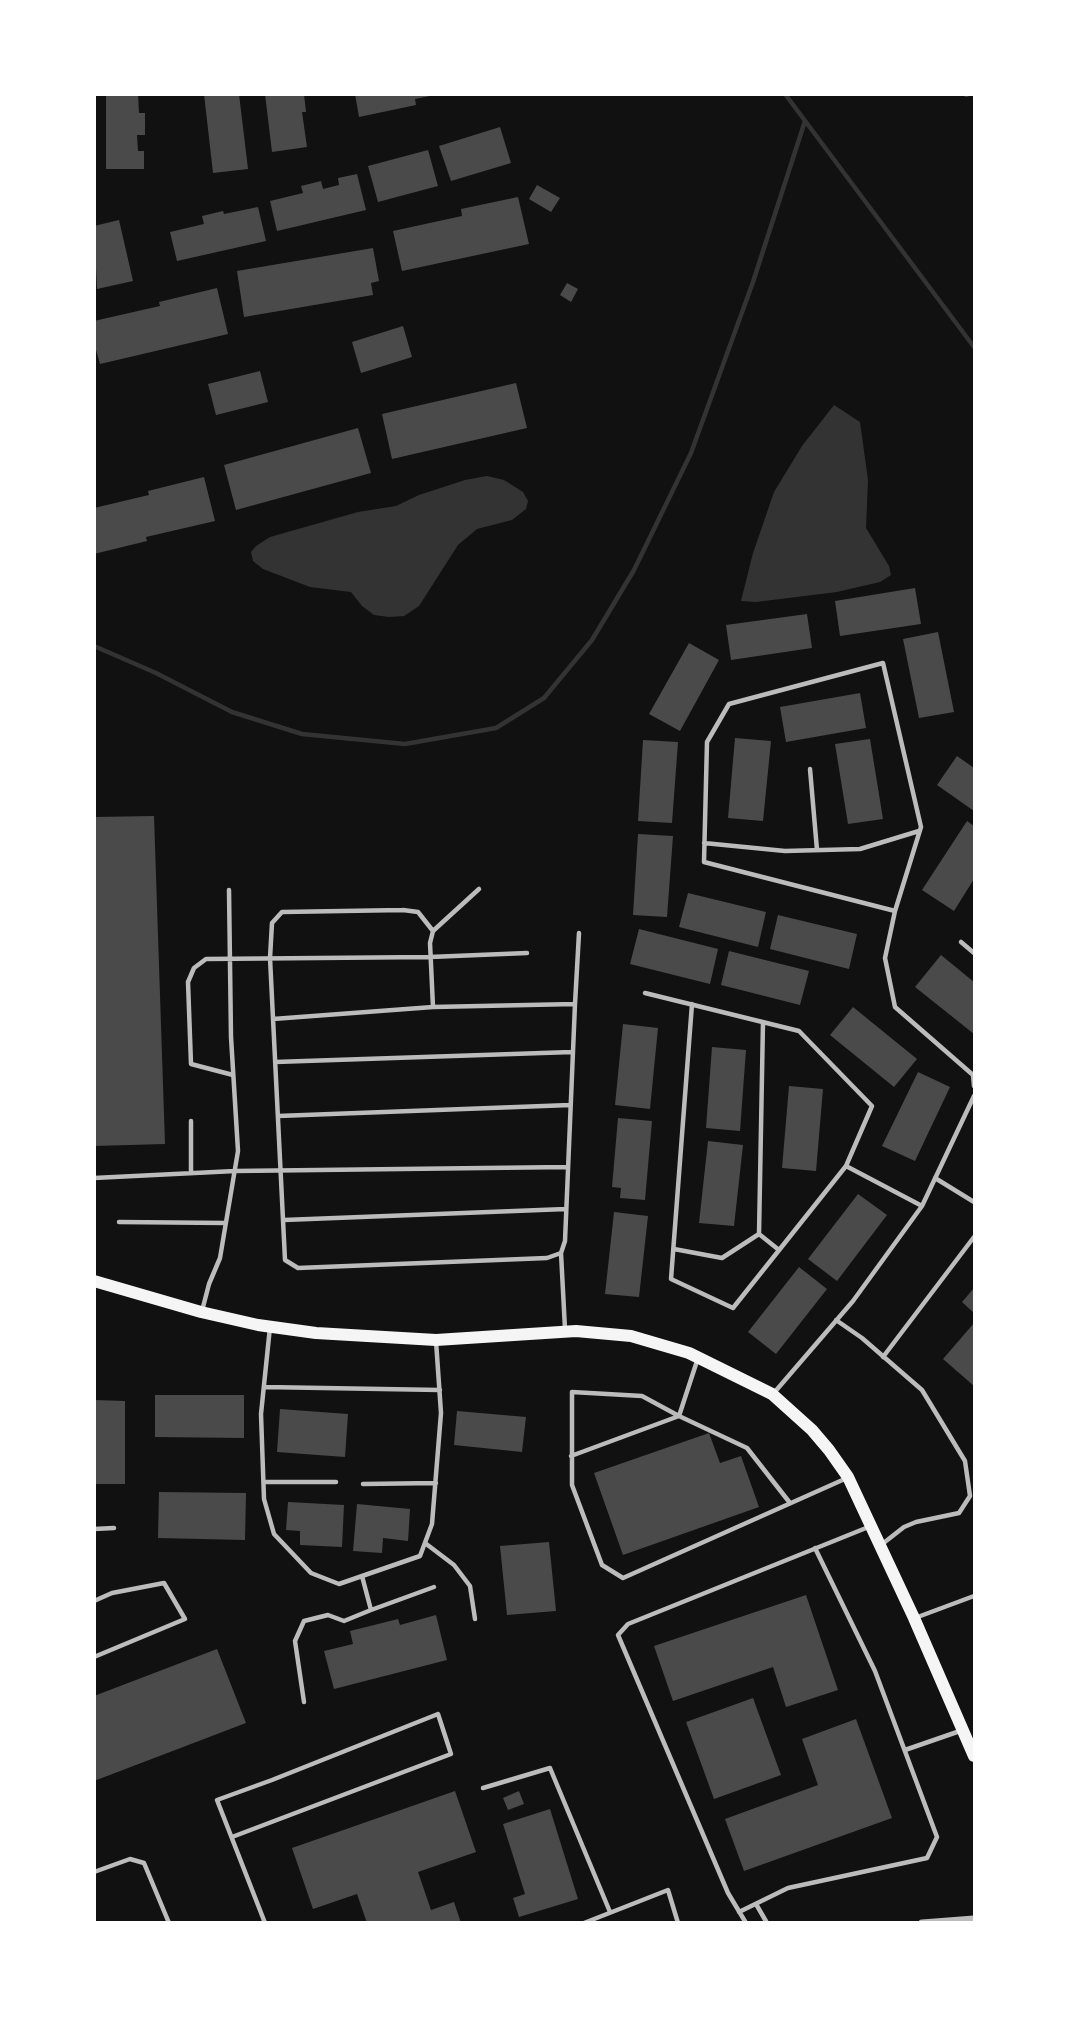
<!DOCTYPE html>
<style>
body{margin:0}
#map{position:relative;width:1069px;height:2017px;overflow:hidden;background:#111;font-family:Bitter,serif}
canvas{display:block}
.frame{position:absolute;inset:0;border:96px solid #fff;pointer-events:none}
</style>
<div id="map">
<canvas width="1069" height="2017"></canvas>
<div class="frame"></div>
</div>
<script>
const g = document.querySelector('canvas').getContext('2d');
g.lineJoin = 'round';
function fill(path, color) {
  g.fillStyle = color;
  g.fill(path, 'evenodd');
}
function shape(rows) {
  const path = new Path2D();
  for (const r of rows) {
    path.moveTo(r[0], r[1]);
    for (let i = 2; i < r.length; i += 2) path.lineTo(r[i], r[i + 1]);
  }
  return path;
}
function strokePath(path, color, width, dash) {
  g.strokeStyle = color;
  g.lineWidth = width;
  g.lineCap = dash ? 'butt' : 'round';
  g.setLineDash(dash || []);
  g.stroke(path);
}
const water = shape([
 [834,405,860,422,868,480,866,528,889,566,891,575,880,582,837,592,756,602,741,601,753,553,774,492,802,446],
 [487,476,504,480,523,492,528,501,526,509,512,520,477,529,458,545,419,606,404,616,389,617,374,615,362,606,351,592,310,587,263,569,253,561,251,552,256,546,270,537,358,512,396,506,419,495,465,480]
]);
const stream = shape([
 [785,94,974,347],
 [94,646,156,673,232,712,302,734,405,744,496,728,544,698,592,640,634,570,691,453,753,282,805,121]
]);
const building = shape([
 [106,94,138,94,139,113,145,113,145,135,137,135,138,151,144,151,144,169,106,169],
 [204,94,239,94,248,169,213,173],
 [265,94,304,94,306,112,302,112,307,147,272,152],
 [355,94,430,94,430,96,415,99,416,105,359,117],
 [500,127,511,163,451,181,439,146],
 [428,150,438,186,378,202,368,166],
 [357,174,366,210,277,231,270,201,303,193,301,186,321,181,323,189,339,185,338,178],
 [537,185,560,198,551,212,529,199],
 [518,197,529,244,402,271,393,231,462,216,461,209],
 [258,207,266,241,177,261,170,232,204,224,202,216,223,211,224,214],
 [119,220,133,281,97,289,94,226],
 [373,248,379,281,371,283,373,295,244,317,237,271],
 [567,283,578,289,571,302,560,295],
 [217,288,228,334,100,364,94,343,94,321,160,306,159,302],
 [403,326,412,357,361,373,352,342],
 [260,371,268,402,216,415,208,384],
 [516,383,527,428,392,459,382,414],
 [358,428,371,473,236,510,224,465],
 [204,477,215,521,146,537,147,541,94,554,94,508,149,495,148,491],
 [915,588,921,624,840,636,835,601],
 [807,614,812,648,731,660,726,625],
 [938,632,954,712,919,718,903,639],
 [689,643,719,660,680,731,649,714],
 [860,693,866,728,786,742,780,707],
 [735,738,771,741,763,821,728,818],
 [870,739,883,819,848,824,835,744],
 [643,740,678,742,672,823,638,821],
 [957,756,974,768,974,811,937,785],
 [154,816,165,1144,94,1146,94,817],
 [967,821,974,826,974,879,954,911,922,890],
 [638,834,673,836,667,917,633,915],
 [688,893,766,912,758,947,679,927],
 [778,915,857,934,849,969,770,949],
 [639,929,718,949,710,984,630,964],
 [729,951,809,971,800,1005,721,985],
 [941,955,974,982,974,1034,915,987],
 [853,1007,917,1059,894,1087,830,1035],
 [623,1024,658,1028,650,1109,615,1105],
 [712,1047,746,1050,740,1131,706,1128],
 [918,1072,950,1087,915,1161,882,1146],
 [789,1086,823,1089,816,1171,782,1168],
 [618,1118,652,1121,645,1200,620,1198,621,1188,612,1187],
 [708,1141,743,1145,734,1226,699,1223],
 [858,1194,887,1215,837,1281,808,1259],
 [614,1212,648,1216,639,1297,605,1294],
 [799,1267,827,1289,776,1354,748,1332],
 [974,1288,974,1313,962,1302],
 [974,1323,974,1386,943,1359],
 [155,1395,244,1395,244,1438,155,1437],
 [94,1400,125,1401,125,1484,94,1484],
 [280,1409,348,1414,345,1457,277,1452],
 [457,1411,526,1417,522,1452,454,1445],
 [709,1433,720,1463,741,1456,759,1507,623,1555,594,1473],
 [159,1492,246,1493,245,1540,158,1538],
 [288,1502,344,1505,342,1547,300,1545,300,1531,286,1530],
 [357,1504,410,1509,408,1541,383,1538,382,1553,353,1551],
 [549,1542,556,1611,507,1615,500,1546],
 [806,1595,838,1690,786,1707,773,1667,673,1701,654,1646],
 [436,1615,447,1660,334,1689,324,1651,353,1644,350,1631,398,1619,400,1625],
 [217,1649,246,1723,94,1781,94,1696],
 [753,1698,781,1775,714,1799,686,1722],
 [856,1719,892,1818,744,1871,725,1819,818,1785,802,1739],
 [455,1791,476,1852,418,1872,431,1910,454,1902,461,1923,367,1923,357,1894,313,1909,292,1848],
 [519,1791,524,1804,508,1810,503,1798],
 [550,1809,578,1899,519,1917,513,1898,525,1894,503,1824]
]);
const service = shape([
 [965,94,968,94],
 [810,769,817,850],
 [704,843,785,851,860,849,919,831],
 [403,910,418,912,433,931,430,943,433,1007,575,1004,565,1241,561,1253,547,1258,298,1268,285,1260,270,958,272,923,282,912,403,910],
 [895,911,704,862,707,742,729,704,883,663,921,827,895,911,885,958,895,1007,973,1075,974,1086],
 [433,931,479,889],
 [961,942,974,953],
 [645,993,799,1031,872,1106,846,1166,922,1206],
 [575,1004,579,933],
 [692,1004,671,1279,733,1308,846,1166],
 [273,1019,433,1007],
 [763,1022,759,1234,779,1250],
 [275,1062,572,1052],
 [233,1075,191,1064,188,982,194,968,206,959,430,957,527,953],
 [278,1116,570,1105],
 [191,1121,191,1173],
 [94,1178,235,1171,568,1167],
 [935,1178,974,1202],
 [284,1220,566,1209],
 [119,1222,226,1223],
 [674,1249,722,1258,759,1234],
 [561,1253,565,1329],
 [202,1311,209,1284,220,1258,238,1151,231,1037,229,890],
 [836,1320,862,1338,922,1390,965,1461,970,1496,959,1513,916,1522,904,1527,881,1545],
 [270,1327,261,1414,264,1499,274,1534,311,1573,339,1584,420,1556,432,1524,441,1413,436,1341],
 [883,1357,974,1237],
 [697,1361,679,1416,642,1396,572,1392,572,1485,602,1565,623,1578,847,1478],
 [264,1387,440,1390],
 [773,1394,853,1301,922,1206,974,1096],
 [571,1456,679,1416,747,1448,790,1503],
 [264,1482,336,1482],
 [363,1484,436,1483],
 [94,1529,114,1528],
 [425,1543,454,1565,470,1586,475,1619],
 [362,1576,371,1610,434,1587],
 [94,1601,112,1593,164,1583,185,1619,94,1657],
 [915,1618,974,1596],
 [304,1702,295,1641,304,1621,328,1615,344,1621,371,1610],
 [905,1750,960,1731],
 [483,1788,550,1768,610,1912],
 [232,1837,451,1754,438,1714,272,1780,217,1800,265,1923],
 [94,1872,130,1859,144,1863,169,1923],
 [756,1904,767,1923],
 [739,1912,788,1888,927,1858,937,1837,875,1671,815,1548],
 [584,1923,668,1890,678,1923],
 [746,1923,728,1893,618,1635,628,1624,871,1526]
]);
const minor = shape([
 [922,1923,974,1919]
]);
const secondary = shape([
 [94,1281,201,1312,258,1325,316,1333,436,1340,576,1331,631,1336,689,1353,772,1394,812,1430,829,1450,848,1477,914,1618,974,1756]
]);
fill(water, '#333');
strokePath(stream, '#333', 4.5);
fill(building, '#4a4a4a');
strokePath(service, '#bcbcbc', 4.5);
strokePath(minor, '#bcbcbc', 7);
strokePath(secondary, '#f5f5f5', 12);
</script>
